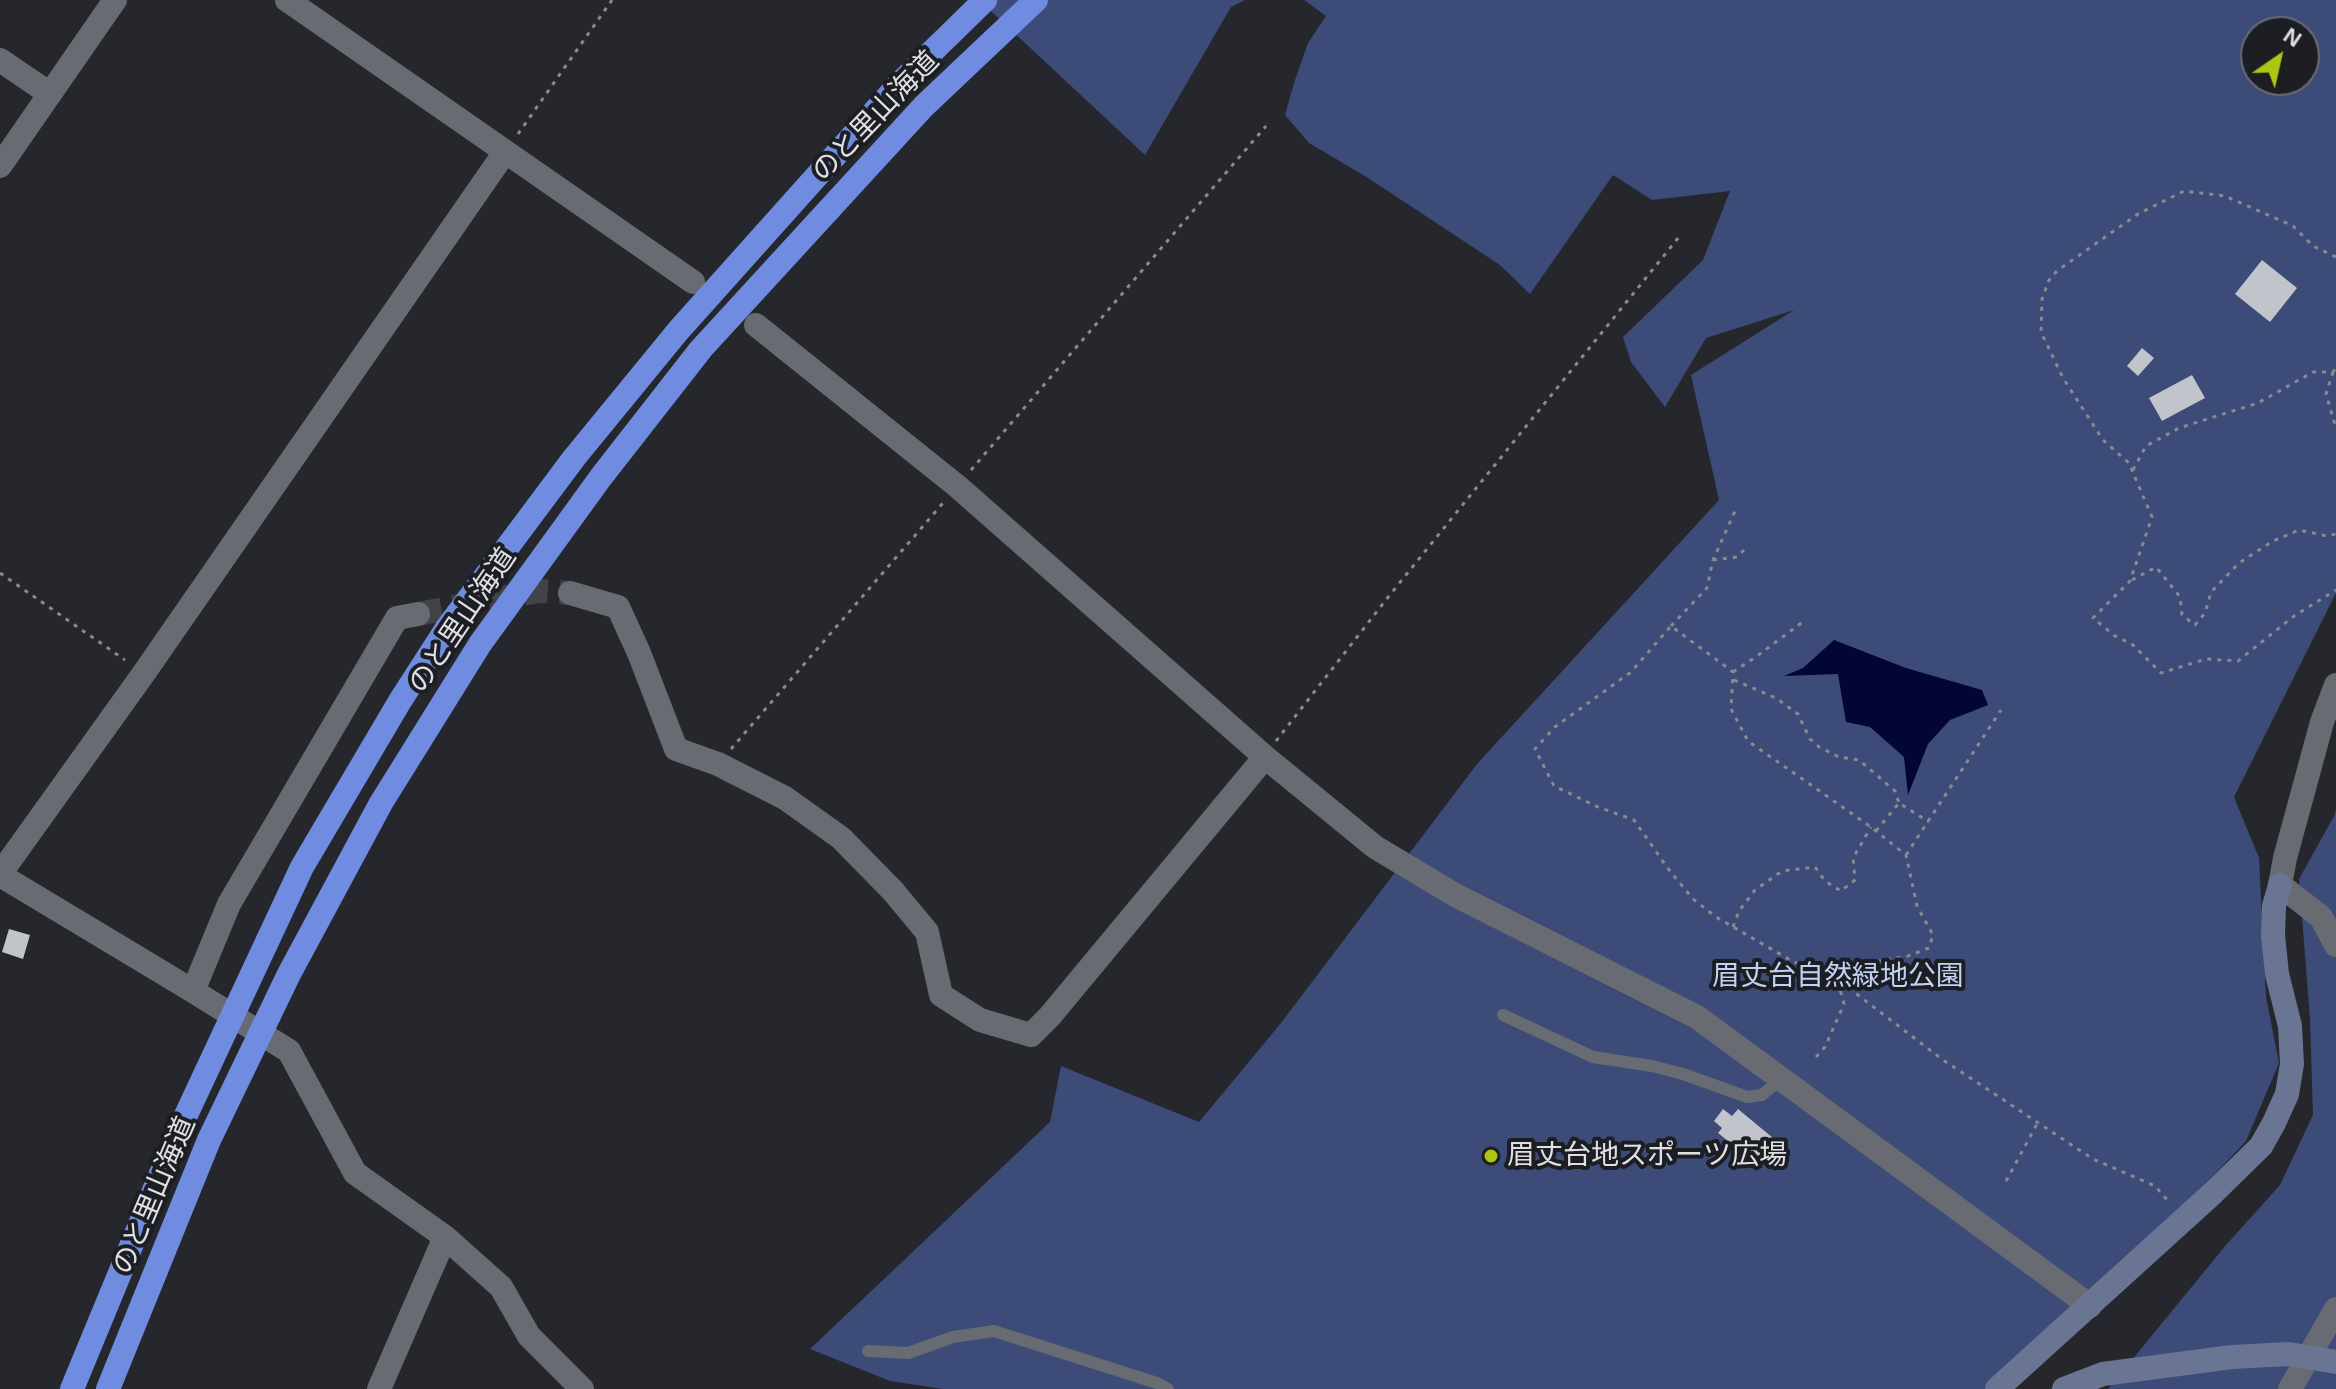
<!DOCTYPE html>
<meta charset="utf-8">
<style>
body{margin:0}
#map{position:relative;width:2336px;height:1389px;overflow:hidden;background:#25272c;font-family:Arial,sans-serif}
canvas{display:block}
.north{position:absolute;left:2240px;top:16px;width:80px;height:80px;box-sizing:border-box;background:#1c1e23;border:2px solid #6a6c70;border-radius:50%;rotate:34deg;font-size:22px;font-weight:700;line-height:32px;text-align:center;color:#dfe0e4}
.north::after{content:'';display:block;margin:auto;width:28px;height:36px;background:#acc611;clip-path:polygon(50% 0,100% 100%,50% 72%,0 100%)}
</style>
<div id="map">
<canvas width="2336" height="1389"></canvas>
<div class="north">N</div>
</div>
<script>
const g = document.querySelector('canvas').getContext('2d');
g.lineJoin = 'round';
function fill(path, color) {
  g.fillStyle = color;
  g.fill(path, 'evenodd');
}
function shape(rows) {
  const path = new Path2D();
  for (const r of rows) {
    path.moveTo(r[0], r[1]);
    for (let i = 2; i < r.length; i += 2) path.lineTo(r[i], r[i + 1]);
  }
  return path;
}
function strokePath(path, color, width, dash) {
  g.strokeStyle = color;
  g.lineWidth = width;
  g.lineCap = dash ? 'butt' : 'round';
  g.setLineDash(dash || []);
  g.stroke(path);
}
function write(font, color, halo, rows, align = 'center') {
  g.font = font + ' Arial,"Noto Sans JP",sans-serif';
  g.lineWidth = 8;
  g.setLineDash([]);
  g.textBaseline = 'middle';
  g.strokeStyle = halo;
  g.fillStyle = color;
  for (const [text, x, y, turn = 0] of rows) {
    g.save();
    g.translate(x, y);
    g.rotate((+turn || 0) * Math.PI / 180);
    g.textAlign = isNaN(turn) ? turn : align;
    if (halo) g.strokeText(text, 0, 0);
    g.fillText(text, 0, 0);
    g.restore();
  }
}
const green = shape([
 [979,0,1245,0,1231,7,1145,155],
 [1304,0,2336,0,2336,593,2234,797,2259,858,2266,997,2279,1063,2246,1141,2014,1389,943,1389,890,1381,810,1349,1050,1122,1061,1066,1199,1122,1281,1023,1477,764,1719,500,1691,375,1794,310,1706,338,1665,407,1631,362,1623,337,1703,260,1730,191,1652,200,1613,175,1530,294,1500,265,1365,176,1309,143,1285,115,1294,83,1308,43,1326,16],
 [2256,32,2304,32,2304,80,2256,80],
 [2336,809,2336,1389,2108,1389,2226,1245,2280,1185,2313,1115,2310,1019,2299,879,2334,816]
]);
const water = shape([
 [1834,640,1906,668,1982,690,1988,705,1950,720,1928,744,1908,795,1904,757,1870,727,1846,722,1838,674,1784,676,1803,668]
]);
const building = shape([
 [2262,260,2297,288,2270,322,2235,294],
 [2142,348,2154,358,2138,376,2127,366],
 [2192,375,2205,398,2162,421,2149,398],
 [9,929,30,935,23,959,2,952],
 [1723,1109,1732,1116,1738,1109,1773,1138,1754,1162,1718,1133,1722,1128,1714,1121]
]);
const streetTunnel = shape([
 [418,614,539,591,570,593]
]);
const path = shape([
 [518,134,612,0],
 [2336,257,2313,246,2293,226,2225,196,2184,191,2138,214,2058,270,2049,280,2042,299,2041,332,2063,378,2103,440,2129,463,2152,517,2130,581,2093,618,2115,636,2133,645,2161,673,2206,659,2238,661,2294,616,2336,590],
 [2333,372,2326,394,2336,428],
 [971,470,1266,126],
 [2133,470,2146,446,2179,428,2258,403,2313,372,2333,372,2336,368],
 [1713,560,1737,557,1747,547],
 [0,573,125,660],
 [2132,580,2156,567,2180,597,2182,615,2195,625,2205,613,2211,592,2239,563,2273,541,2299,530,2327,536,2336,534],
 [1671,626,1707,588,1713,560,1735,511],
 [1733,672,1757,656,1804,621],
 [1734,680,1776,698,1798,714,1810,739,1819,747,1839,757,1859,760,1895,791,1899,803],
 [1276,741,1389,596,1679,237],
 [731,749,943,503],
 [1876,831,1899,803,1929,822],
 [1906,855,2001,710],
 [1733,927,1739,911,1755,890,1782,871,1815,867,1825,881,1841,891,1855,880,1853,858,1871,827],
 [1816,1057,1825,1047,1844,1004,1837,979,1879,961,1908,956,1929,948,1933,935,1917,906,1906,855,1871,827,1748,741,1731,709,1733,672,1671,626,1631,672,1555,727,1535,749,1554,786,1598,807,1634,820,1669,870,1693,899,1716,917,1792,961,1837,979,1943,1060,2093,1159,2155,1186,2169,1202],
 [2006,1181,2037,1124]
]);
const lane = shape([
 [1503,1015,1593,1057,1652,1066,1683,1074,1747,1097,1762,1095,1781,1079],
 [868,1351,908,1353,953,1337,994,1331,1157,1383,1168,1389]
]);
const street = shape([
 [287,0,693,282],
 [0,60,50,94],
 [0,166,115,0],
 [756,325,957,486,1265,757,1375,847,1455,895,1697,1017,2090,1306],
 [570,593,618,607,639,653,676,749,718,764,785,798,841,838,893,891,927,932,941,995,980,1020,1031,1035,1050,1016,1265,757],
 [2336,685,2322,722,2285,858,2280,885,2321,917,2336,945],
 [0,874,144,673,505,152],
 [0,875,193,991,289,1051,355,1173,445,1237,501,1287,529,1336,582,1389],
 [193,991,229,904,397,618,418,614],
 [379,1389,445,1237],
 [2290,1389,2336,1309]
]);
const secondary = shape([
 [1997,1389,2213,1193,2261,1146,2274,1123,2287,1094,2292,1064,2290,1026,2277,974,2273,935,2274,906,2280,885],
 [2064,1389,2103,1374,2232,1357,2289,1354,2336,1362]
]);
const highway = shape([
 [72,1389,179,1130,302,867,400,701,447,628,574,458,678,331,901,82,985,0],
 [108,1389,209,1140,289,974,381,803,480,644,601,477,701,349,924,106,1036,0]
]);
const markers = [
 [1491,1156,8,"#acc611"]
];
const streetNames = [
 ["のと里山海道",876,117,-46],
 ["のと里山海道",463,621,-56],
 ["のと里山海道",155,1196,-67]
];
const parkNames = [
 ["眉丈台自然緑地公園",1838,977]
];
const poiNames = [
 ["眉丈台地スポーツ広場",1507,1156]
];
fill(green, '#3c4b78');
fill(water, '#030535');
fill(building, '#c1c4ca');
strokePath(streetTunnel, '#414348', 24, [24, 12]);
strokePath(path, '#888a8e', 3, [4, 6]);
strokePath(lane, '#686b71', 12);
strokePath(street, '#686b71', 24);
strokePath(secondary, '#6a7593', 24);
strokePath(highway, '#6f8ce1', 24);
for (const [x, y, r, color] of markers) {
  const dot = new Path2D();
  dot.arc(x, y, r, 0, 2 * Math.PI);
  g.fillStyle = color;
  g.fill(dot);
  strokePath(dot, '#1c1e23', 3);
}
write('28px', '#dfe0e4', '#1c1e23', streetNames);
write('28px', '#c3d0f1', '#1c1e23', parkNames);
write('28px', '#dfe0e4', '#1c1e23', poiNames, 'left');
</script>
